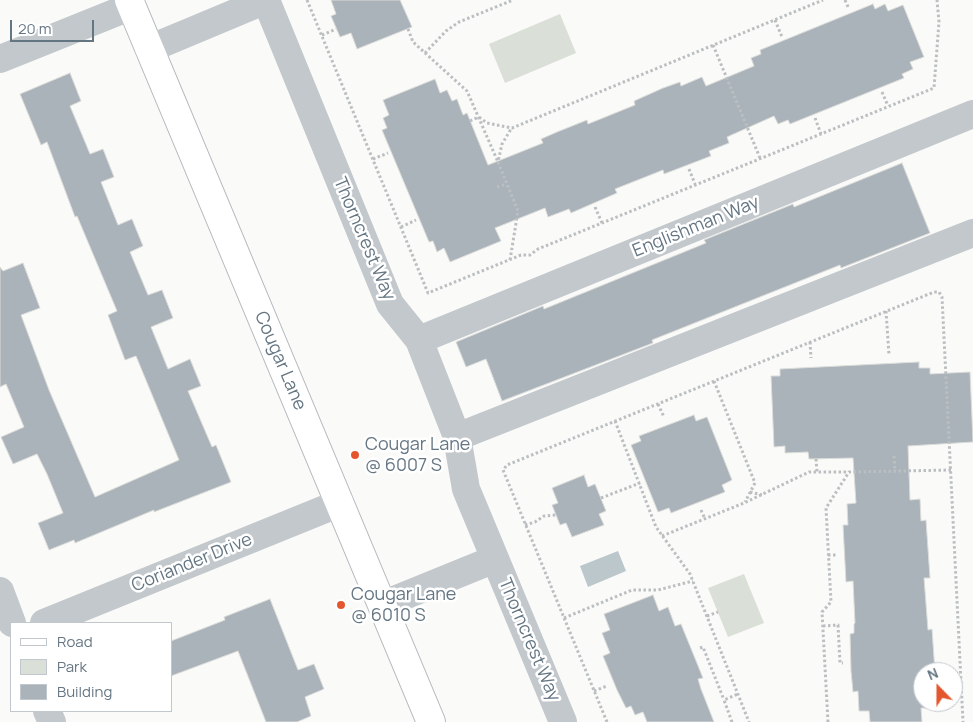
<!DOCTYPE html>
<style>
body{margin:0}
#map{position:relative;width:973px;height:722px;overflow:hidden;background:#fafaf8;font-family:Manrope,sans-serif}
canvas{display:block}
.legend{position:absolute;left:10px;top:622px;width:162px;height:90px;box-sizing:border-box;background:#fff;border:1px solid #c1c8cd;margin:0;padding:6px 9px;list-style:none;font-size:15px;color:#657683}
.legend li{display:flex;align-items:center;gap:10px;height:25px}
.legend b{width:25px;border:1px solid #c1c8cd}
.north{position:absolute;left:913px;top:662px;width:50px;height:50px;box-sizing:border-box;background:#fff;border:1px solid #c1c8cd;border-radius:50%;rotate:338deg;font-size:14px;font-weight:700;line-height:20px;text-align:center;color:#657683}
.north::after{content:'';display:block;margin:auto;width:18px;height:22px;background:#e4572e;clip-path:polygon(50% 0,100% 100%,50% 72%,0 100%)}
.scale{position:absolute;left:10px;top:20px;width:84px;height:22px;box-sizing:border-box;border:2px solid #657683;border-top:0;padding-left:6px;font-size:15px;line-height:18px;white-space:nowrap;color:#657683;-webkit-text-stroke:4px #fff;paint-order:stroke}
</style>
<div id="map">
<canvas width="973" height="722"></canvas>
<ul class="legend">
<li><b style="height:6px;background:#fff"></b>Road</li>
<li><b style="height:14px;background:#dadfd7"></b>Park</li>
<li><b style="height:14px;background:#aab3b9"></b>Building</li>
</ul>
<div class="north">N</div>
<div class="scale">20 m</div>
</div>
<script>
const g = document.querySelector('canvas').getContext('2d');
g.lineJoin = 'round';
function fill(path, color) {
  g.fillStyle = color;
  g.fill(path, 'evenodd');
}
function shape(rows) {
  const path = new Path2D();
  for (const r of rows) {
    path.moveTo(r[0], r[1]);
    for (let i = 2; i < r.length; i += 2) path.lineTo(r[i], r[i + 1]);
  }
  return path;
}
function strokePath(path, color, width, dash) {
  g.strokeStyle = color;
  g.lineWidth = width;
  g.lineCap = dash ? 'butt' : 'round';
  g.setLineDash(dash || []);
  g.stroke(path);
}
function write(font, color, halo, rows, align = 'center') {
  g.font = font + ' Manrope,sans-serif';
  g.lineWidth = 5;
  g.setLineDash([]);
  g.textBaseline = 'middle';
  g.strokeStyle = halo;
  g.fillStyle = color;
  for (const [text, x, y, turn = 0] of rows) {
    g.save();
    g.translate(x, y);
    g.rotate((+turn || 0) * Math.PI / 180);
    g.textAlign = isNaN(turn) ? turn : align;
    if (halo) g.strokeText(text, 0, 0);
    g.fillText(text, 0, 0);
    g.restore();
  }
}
const green = shape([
 [560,14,576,53,505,83,489,44],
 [744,574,764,623,728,637,708,588]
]);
const water = shape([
 [618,551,626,571,588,587,580,566]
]);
const building = shape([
 [331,0,400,0,412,27,357,49,351,33,340,37,331,16,336,14,331,0],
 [873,4,875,9,885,4,888,11,903,5,924,57,910,62,913,69,902,74,904,78,790,124,788,120,778,124,774,116,727,137,729,143,709,151,711,156,664,174,663,170,615,189,617,193,571,213,569,209,548,217,545,208,495,228,501,241,450,262,444,248,437,252,433,241,429,242,382,130,387,128,383,118,389,115,383,100,435,79,440,93,447,90,452,101,457,99,463,115,467,113,488,165,543,143,541,139,557,132,587,120,588,124,635,105,634,101,663,88,680,82,681,86,702,77,706,86,754,66,751,58,761,54,760,50,873,4],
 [70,73,81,101,70,106,90,154,103,149,114,177,101,182,118,225,132,219,143,246,130,252,148,295,162,290,173,318,151,327,168,369,190,359,201,386,188,391,212,447,216,445,231,482,154,512,154,510,75,543,74,540,49,550,38,523,63,513,47,474,37,454,13,464,1,437,24,427,6,384,0,387,0,267,3,271,23,263,40,308,21,315,49,390,95,497,179,460,136,356,125,360,108,315,117,311,77,216,75,217,47,142,41,145,20,94,70,73],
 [902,163,930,233,841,268,840,265,652,340,653,343,502,401,486,359,466,367,456,342,543,306,544,309,706,243,704,240,793,204,794,207,902,163],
 [919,362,919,368,930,368,930,374,970,372,973,442,908,446,910,500,920,499,921,521,926,520,930,578,924,578,928,630,932,629,935,672,923,672,923,702,930,702,931,708,921,708,922,722,870,722,869,711,859,711,858,691,853,692,851,671,850,634,854,633,854,624,855,623,853,581,846,582,843,525,848,525,847,504,856,503,853,458,809,459,808,452,785,453,785,446,774,447,771,376,780,376,780,369,919,362],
 [694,415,696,421,707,417,732,480,722,485,725,492,671,513,669,508,658,512,631,445,641,441,639,436,694,415],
 [584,475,588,487,595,484,606,511,599,514,604,525,572,537,566,523,560,525,552,505,558,503,552,488,584,475],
 [653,595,659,611,668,607,675,626,681,624,703,678,698,679,701,689,714,722,647,722,643,712,635,715,631,706,626,708,617,690,603,656,610,653,602,633,610,630,604,614,653,595],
 [270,599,298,670,314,664,324,689,305,697,311,716,297,722,266,722,238,651,171,676,171,641,225,620,224,617,270,599]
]);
const path = shape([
 [307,0,428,293,521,255,530,255,538,249,934,88,939,22,937,0],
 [845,0,849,9],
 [775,20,782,37],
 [408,29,413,42,467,91,498,162],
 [322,35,336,29],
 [713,45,760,158],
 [425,53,446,31,459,22,513,0],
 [882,92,888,106],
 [815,118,821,134],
 [470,121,479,117,487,123,512,128,823,0],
 [373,159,388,153],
 [689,169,695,184],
 [497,187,506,184],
 [595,207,602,223],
 [401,227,416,220],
 [510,260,518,211,498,162,502,144,511,129],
 [886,311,889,355],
 [810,342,811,358],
 [714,381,755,483,745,502],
 [658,404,664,417],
 [615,421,656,527,690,574,749,722],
 [894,456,895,471],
 [816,459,817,472],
 [750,492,762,495],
 [601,498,640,483],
 [701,510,705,519],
 [525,525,535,522,544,516,556,515],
 [662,536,744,503,809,472,848,472],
 [828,555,836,555],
 [707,616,718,612],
 [564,618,632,590,658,590,693,581],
 [823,626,838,625,840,663,843,663],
 [700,648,703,647,724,700],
 [594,691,607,686],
 [607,722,503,470,507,465,934,292,939,292,942,297,963,722],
 [732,722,724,700,738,694],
 [828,722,822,612,831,602,826,508,849,472,951,470]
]);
const minor = shape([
 [266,0,390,304,419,340,457,437,466,489,563,722],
 [149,49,266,0],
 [0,59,132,6],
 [419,340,973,114],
 [457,437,973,233],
 [0,591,12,623],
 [382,605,495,559],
 [44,623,340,503],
 [47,711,52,722]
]);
const major = shape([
 [129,0,431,722]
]);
const markers = [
 [355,455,5,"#e4572e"],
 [341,605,5,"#e4572e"]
];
const streetNames = [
 ["Englishman Way",696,227,-22],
 ["Thorncrest Way",364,239,67],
 ["Cougar Lane",280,361,67],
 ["Coriander Drive",192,563,-22],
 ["Thorncrest Way",529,640,67]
];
const poiNames = [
 ["Cougar Lane",365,445],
 ["@ 6007 S",365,466],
 ["Cougar Lane",351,595],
 ["@ 6010 S",351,616]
];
fill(green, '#dadfd7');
fill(water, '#bbc7cb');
fill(building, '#aab3b9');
strokePath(building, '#dcdcda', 1);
strokePath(major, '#b5babe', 30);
strokePath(path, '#bbbfc2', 3, [2.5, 2.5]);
strokePath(minor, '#c3c8cc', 28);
strokePath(major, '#fff', 28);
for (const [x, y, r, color] of markers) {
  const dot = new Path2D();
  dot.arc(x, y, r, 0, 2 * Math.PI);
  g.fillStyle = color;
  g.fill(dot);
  strokePath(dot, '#fff', 2);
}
write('18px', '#657683', '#fff', streetNames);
write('18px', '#657683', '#fff', poiNames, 'left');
</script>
